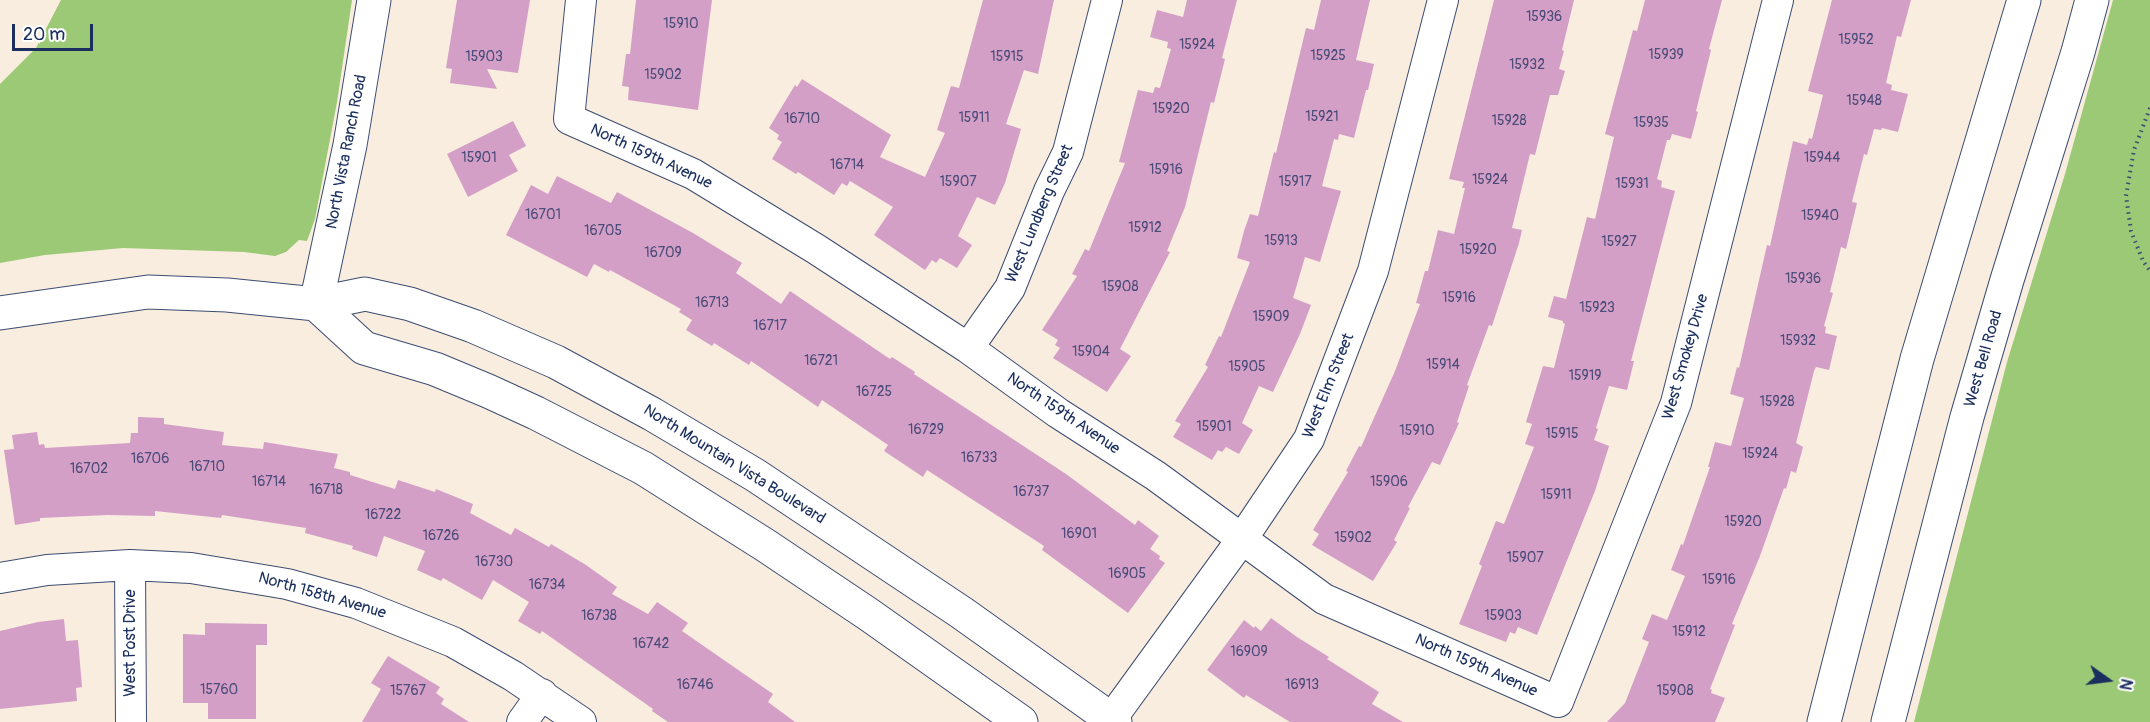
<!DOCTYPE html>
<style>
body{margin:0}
#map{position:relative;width:2150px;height:722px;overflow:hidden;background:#f9eddf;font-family:Pangolin,sans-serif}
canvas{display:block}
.north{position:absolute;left:2078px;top:650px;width:60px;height:60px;-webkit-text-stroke:4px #fff;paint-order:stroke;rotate:104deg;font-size:16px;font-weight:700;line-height:24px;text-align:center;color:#1b2f5e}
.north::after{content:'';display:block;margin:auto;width:21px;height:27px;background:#1b2f5e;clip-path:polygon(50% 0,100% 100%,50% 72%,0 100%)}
.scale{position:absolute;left:12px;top:24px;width:81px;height:27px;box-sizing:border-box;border:3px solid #1b2f5e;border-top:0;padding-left:8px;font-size:18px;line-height:21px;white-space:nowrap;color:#1b2f5e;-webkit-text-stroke:4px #fff;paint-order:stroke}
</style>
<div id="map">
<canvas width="2150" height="722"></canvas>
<div class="north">N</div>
<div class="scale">20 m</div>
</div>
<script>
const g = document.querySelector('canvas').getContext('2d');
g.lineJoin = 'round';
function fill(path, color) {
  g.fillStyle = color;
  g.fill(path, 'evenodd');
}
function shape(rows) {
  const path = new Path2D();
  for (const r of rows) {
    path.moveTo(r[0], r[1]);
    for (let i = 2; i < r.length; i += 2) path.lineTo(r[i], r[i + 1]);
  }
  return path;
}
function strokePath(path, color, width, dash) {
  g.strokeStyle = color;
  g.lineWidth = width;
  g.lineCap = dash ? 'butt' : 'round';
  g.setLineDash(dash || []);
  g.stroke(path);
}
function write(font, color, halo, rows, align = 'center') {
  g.font = font + ' Pangolin,sans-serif';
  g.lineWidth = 5;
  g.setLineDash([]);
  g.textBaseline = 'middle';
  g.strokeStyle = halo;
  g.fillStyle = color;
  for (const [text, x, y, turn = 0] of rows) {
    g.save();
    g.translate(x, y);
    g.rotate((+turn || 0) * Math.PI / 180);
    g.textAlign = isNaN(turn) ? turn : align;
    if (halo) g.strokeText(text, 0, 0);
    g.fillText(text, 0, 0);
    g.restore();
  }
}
const green = shape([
 [61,0,352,0,337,102,315,219,307,241,299,240,286,252,275,256,244,252,123,248,45,255,0,263,0,84,36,48],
 [2113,0,2150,0,2150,722,1914,722,2007,362,2065,174]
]);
const building = shape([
 [457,0,530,0,518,73,487,69,497,89,450,83,452,69,446,68],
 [636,0,712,0,698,110,628,100,629,87,622,86,626,54,630,54],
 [983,0,1054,0,1038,74,1024,70,1006,124,1021,129,1005,183,995,205,977,197,958,236,972,245,957,268,940,258,936,263,932,260,925,270,874,235,893,207,850,181,847,186,842,183,834,195,798,172,796,174,772,159,782,142,777,139,779,135,769,128,795,85,797,87,802,79,891,135,880,157,925,177,945,133,937,130,951,86,959,88],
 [1187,0,1237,0,1222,58,1225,59,1214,103,1211,102,1185,207,1167,251,1170,252,1120,349,1131,356,1107,392,1053,358,1060,348,1055,345,1058,340,1042,330,1077,276,1072,274,1085,249,1089,251,1125,163,1119,162,1138,90,1153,93,1155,87,1160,88,1171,49,1167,48,1168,42,1150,37,1157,10,1183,17],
 [1321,0,1370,0,1356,60,1374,64,1368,90,1366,90,1354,138,1339,134,1338,140,1334,139,1322,186,1341,191,1320,262,1305,257,1293,298,1311,305,1300,334,1273,392,1259,386,1242,423,1253,430,1239,454,1226,447,1222,452,1218,450,1212,460,1173,437,1181,424,1175,421,1208,367,1205,365,1219,336,1221,337,1250,262,1237,258,1244,231,1250,214,1258,216,1274,152,1276,153,1306,28,1314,30],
 [1494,0,1574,0,1562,50,1564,51,1559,69,1565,71,1558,95,1550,95,1535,155,1530,154,1512,228,1522,230,1519,243,1492,326,1489,325,1467,385,1469,386,1457,422,1459,423,1440,465,1432,462,1408,507,1410,508,1394,540,1397,542,1373,581,1312,545,1319,534,1313,530,1348,472,1346,471,1359,446,1361,447,1395,371,1420,304,1416,303,1425,271,1428,271,1438,230,1454,234,1465,188,1462,188,1464,182,1449,179],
 [1645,0,1722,0,1709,49,1711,50,1696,111,1698,112,1691,139,1672,134,1670,140,1667,140,1657,179,1662,181,1661,187,1675,191,1631,361,1634,361,1627,390,1609,386,1596,428,1598,429,1594,440,1609,446,1595,491,1537,635,1518,627,1515,634,1510,632,1506,642,1459,624,1482,566,1479,564,1496,521,1504,524,1534,447,1525,444,1532,424,1526,422,1543,366,1554,368,1565,324,1563,323,1563,321,1548,317,1554,296,1566,299,1587,217,1595,219,1614,137,1605,134,1633,30,1637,31],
 [1832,0,1911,0,1901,37,1897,36,1886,83,1892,85,1891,90,1908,94,1898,132,1882,128,1881,130,1874,129,1867,155,1864,154,1852,202,1857,203,1846,249,1841,247,1830,292,1833,293,1824,326,1826,327,1825,333,1837,336,1829,370,1816,367,1814,371,1796,443,1803,447,1796,473,1791,471,1786,489,1784,488,1760,556,1732,624,1735,625,1710,689,1712,690,1711,693,1725,698,1715,722,1607,722,1625,703,1649,642,1642,639,1652,614,1667,620,1685,576,1671,570,1681,544,1683,545,1710,467,1708,467,1715,442,1731,446,1744,398,1730,394,1737,367,1739,368,1767,245,1770,246,1793,141,1807,145,1809,138,1812,139,1823,95,1808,91],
 [513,121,526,146,509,155,518,171,468,197,447,154],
 [557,176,611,203,617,192,693,233,742,263,736,273,781,304,790,291,890,359,892,357,915,372,914,374,1066,474,1135,525,1138,520,1159,536,1150,549,1160,556,1159,559,1165,563,1128,613,1042,550,1044,546,927,470,923,477,884,451,888,445,822,400,818,407,751,361,749,365,714,343,712,346,686,330,692,320,679,312,681,309,610,270,609,272,594,264,587,277,506,235,531,185,548,194],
 [138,417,164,418,164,424,224,432,222,445,263,449,264,442,338,454,334,468,350,472,350,475,395,489,398,480,435,492,436,489,473,504,470,513,511,535,515,528,549,547,551,544,586,565,617,587,612,594,648,614,657,602,688,623,682,631,773,694,768,702,795,722,668,722,652,711,653,709,542,631,540,634,518,621,529,602,493,580,482,600,443,578,441,581,417,570,425,551,384,536,377,557,352,549,353,546,305,533,306,528,222,515,221,518,155,511,155,516,108,515,40,518,40,521,15,525,4,450,14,449,12,435,37,432,39,445,44,444,45,448,130,443,131,433,138,433],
 [1271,618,1297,637,1329,657,1327,659,1379,692,1372,704,1403,722,1290,722,1246,695,1244,698,1207,670,1244,620,1254,628,1255,626,1261,631],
 [64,619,66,641,78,640,82,687,76,688,77,701,0,709,0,631,38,622],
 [205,623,267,624,267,645,256,645,256,719,208,719,208,703,183,703,183,634,205,635],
 [388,656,440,687,436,693,444,699,441,704,469,722,362,722,381,689,371,683]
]);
const path = shape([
 [2150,108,2134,150,2126,196,2131,231,2143,261,2150,271]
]);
const street = shape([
 [581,0,569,119,693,174,816,249,968,348,1058,413,1156,476,1324,599,1558,702,1676,403,1778,0],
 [968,348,1010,288,1049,191,1068,152,1107,0],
 [130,565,131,722],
 [0,578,47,570,130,565,191,568,287,584,356,603,453,642,513,676,581,722],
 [522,722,542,694],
 [1109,722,1242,539,1309,439,1373,271,1443,0]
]);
const secondary = shape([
 [316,304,364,348,435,369,488,391,536,413,643,468,765,545,868,614,1021,722],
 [316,304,350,145,374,0],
 [0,313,148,292,227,295,316,304,365,294,410,304,473,326,556,362,652,414,755,475,962,613,1115,722]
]);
const primary = shape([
 [1824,722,1917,359,2024,0],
 [1888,722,1967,417,2007,280,2078,52,2092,0]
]);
const numberNames = [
 ["15936",1544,17],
 ["15910",681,24],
 ["15952",1856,40],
 ["15924",1197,45],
 ["15939",1666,55],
 ["15925",1328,56],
 ["15903",484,57],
 ["15915",1007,57],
 ["15932",1527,65],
 ["15902",663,75],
 ["15948",1864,101],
 ["15920",1171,109],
 ["15921",1322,117],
 ["15911",974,118],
 ["16710",802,119],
 ["15928",1509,121],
 ["15935",1651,123],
 ["15901",479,158],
 ["15944",1822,158],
 ["16714",847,165],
 ["15916",1166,170],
 ["15924",1490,180],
 ["15907",958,182],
 ["15917",1295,182],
 ["15931",1632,184],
 ["16701",543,215],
 ["15940",1820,216],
 ["15912",1145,228],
 ["16705",603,231],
 ["15913",1281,241],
 ["15927",1619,242],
 ["15920",1478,250],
 ["16709",663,253],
 ["15936",1803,279],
 ["15908",1120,287],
 ["15916",1459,298],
 ["16713",712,303],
 ["15923",1597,308],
 ["15909",1271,317],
 ["16717",770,326],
 ["15932",1798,341],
 ["15904",1091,352],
 ["16721",821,361],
 ["15914",1443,365],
 ["15905",1247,367],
 ["15919",1585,376],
 ["16725",874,392],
 ["15928",1777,402],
 ["15901",1214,427],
 ["16729",926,430],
 ["15910",1417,431],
 ["15915",1562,434],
 ["15924",1760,454],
 ["16733",979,458],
 ["16706",150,459],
 ["16710",207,467],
 ["16702",89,469],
 ["16714",269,482],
 ["15906",1389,482],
 ["16718",326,490],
 ["16737",1031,492],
 ["15911",1556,495],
 ["16722",383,515],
 ["15920",1743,522],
 ["16901",1079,534],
 ["16726",441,536],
 ["15902",1353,538],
 ["15907",1525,558],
 ["16730",494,562],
 ["16905",1127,574],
 ["15916",1719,580],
 ["16734",547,585],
 ["16738",599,616],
 ["15903",1503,616],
 ["15912",1689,632],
 ["16742",651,644],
 ["16909",1249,652],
 ["16746",695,685],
 ["16913",1302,685],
 ["15760",219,690],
 ["15767",408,691],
 ["15908",1675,691]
];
const streetNames = [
 ["North Vista Ranch Road",347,152,-79],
 ["North 159th Avenue",651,157,25],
 ["West Lundberg Street",1040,214,-67],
 ["West Smokey Drive",1686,357,-74],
 ["West Bell Road",1984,359,-74],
 ["West Elm Street",1329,386,-68],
 ["North 159th Avenue",1063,414,34],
 ["North Mountain Vista Boulevard",734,465,32],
 ["North 158th Avenue",322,596,16],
 ["West Post Drive",131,643,-90],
 ["North 159th Avenue",1476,666,24]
];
fill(green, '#9cc976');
fill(building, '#d49fc6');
strokePath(street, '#3c4c71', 32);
strokePath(secondary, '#3c4c71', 35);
strokePath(primary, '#3c4c71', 35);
strokePath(path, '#3c4c71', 4, [1.5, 4.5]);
strokePath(street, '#fff', 30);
strokePath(secondary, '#fff', 33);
strokePath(primary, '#fff', 33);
write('14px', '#494b78', null, numberNames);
write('16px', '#1b2f5e', '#fff', streetNames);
</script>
